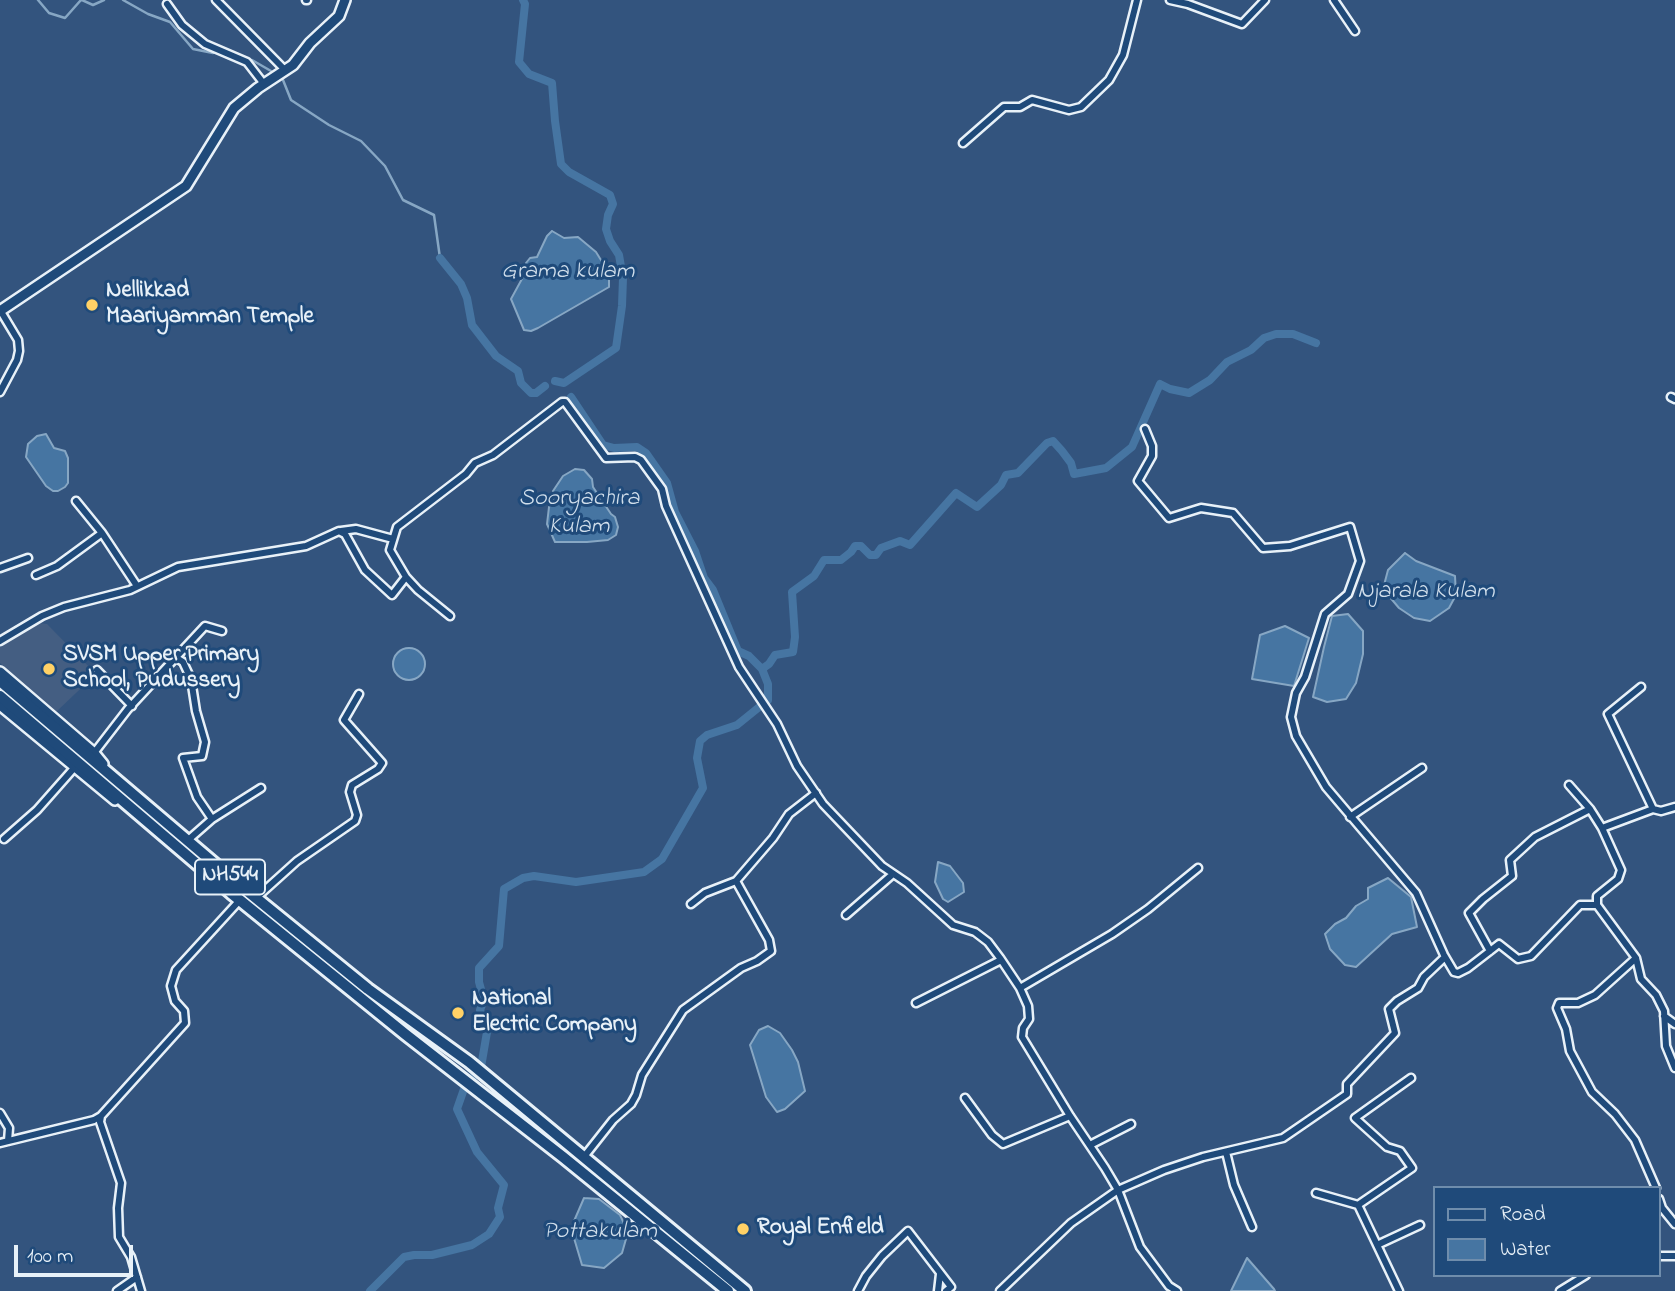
<!DOCTYPE html>
<style>
body{margin:0}
#map{position:relative;width:1675px;height:1291px;overflow:hidden;background:#33547e;font-family:"Indie Flower",sans-serif}
canvas{display:block}
.legend{position:absolute;left:1433px;top:1186px;width:228px;height:91px;box-sizing:border-box;background:#1f4a7a;border:2px solid #6f8dac;margin:0;padding:9px 12px;list-style:none;font-size:21px;color:#e8f1f8}
.legend li{display:flex;align-items:center;gap:14px;height:35px}
.legend b{width:35px;border:2px solid #6f8dac}
.scale{position:absolute;left:14px;top:1245px;width:119px;height:32px;box-sizing:border-box;border:4px solid #e8f1f8;border-top:0;padding-left:9px;font-size:21px;line-height:24px;white-space:nowrap;color:#e8f1f8;-webkit-text-stroke:5px #1f4a7a;paint-order:stroke}
</style>
<div id="map">
<canvas width="1675" height="1291"></canvas>
<ul class="legend">
<li><b style="height:9px;background:#1f4a7a"></b>Road</li>
<li><b style="height:19px;background:#4675a2"></b>Water</li>
</ul>
<div class="scale">100 m</div>
</div>
<script>
const g = document.querySelector('canvas').getContext('2d');
g.lineJoin = 'round';
function fill(path, color) {
  g.fillStyle = color;
  g.fill(path, 'evenodd');
}
function shape(rows) {
  const path = new Path2D();
  for (const r of rows) {
    if (r.length === 3) {
      path.moveTo(r[0] + r[2], r[1]);
      path.arc(r[0], r[1], r[2], 0, 2 * Math.PI);
      continue;
    }
    path.moveTo(r[0], r[1]);
    for (let i = 2; i < r.length; i += 2) path.lineTo(r[i], r[i + 1]);
  }
  return path;
}
function strokePath(path, color, width, dash) {
  g.strokeStyle = color;
  g.lineWidth = width;
  g.lineCap = dash ? 'butt' : 'round';
  g.setLineDash(dash || []);
  g.stroke(path);
}
function write(font, color, halo, rows, align = 'center') {
  g.font = font + ' "Indie Flower",sans-serif';
  g.lineWidth = 6;
  g.setLineDash([]);
  g.textBaseline = 'middle';
  g.strokeStyle = halo;
  g.fillStyle = color;
  for (const [text, x, y, turn = 0] of rows) {
    g.save();
    g.translate(x, y);
    g.rotate((+turn || 0) * Math.PI / 180);
    g.textAlign = isNaN(turn) ? turn : align;
    if (halo) g.strokeText(text, 0, 0);
    g.fillText(text, 0, 0);
    g.restore();
  }
}
const built = shape([
 [38,623,47,624,96,674,56,712,0,663,0,647]
]);
const water = shape([
 [552,231,564,238,578,237,596,252,609,273,609,287,538,328,531,331,524,330,511,299,523,277,526,263,530,258,537,257,547,236,552,231],
 [46,434,54,448,65,451,68,458,68,483,65,487,58,491,53,491,46,486,26,457,28,444,37,436,46,434],
 [575,469,584,470,592,479,593,487,611,514,615,517,618,527,616,535,608,540,587,542,555,542,547,524,549,507,554,501,553,491,563,476,575,469],
 [1405,553,1416,561,1455,576,1456,595,1449,608,1430,621,1414,618,1399,608,1383,589,1388,570,1405,553],
 [1348,614,1363,631,1363,654,1356,683,1346,699,1327,702,1313,697,1324,647,1332,616,1348,614],
 [1285,626,1309,638,1294,686,1252,679,1260,635,1285,626],
 [409,664,16],
 [938,862,950,866,963,883,964,892,948,902,943,899,935,882,938,862],
 [1388,878,1411,897,1417,927,1392,934,1356,967,1345,965,1330,949,1325,934,1335,924,1346,918,1356,906,1368,899,1368,888,1388,878],
 [768,1026,780,1033,792,1050,798,1062,805,1091,785,1109,777,1112,766,1097,750,1045,759,1030,768,1026],
 [584,1198,599,1199,620,1215,628,1232,622,1253,604,1268,582,1265,571,1228,584,1198],
 [1247,1258,1274,1289,1275,1291,1231,1291,1247,1258]
]);
const stream = shape([
 [38,0,49,13,65,18,81,0],
 [82,0,93,5,104,0],
 [123,0,148,14,170,22,193,49,213,53],
 [252,60,271,71],
 [283,80,291,100,329,125,361,141,385,166,403,200,434,215,440,258]
]);
const canal = shape([
 [523,0,525,4,519,62,529,74,552,83,555,121,561,164,569,172,610,195,613,204,608,215,606,229,610,241,619,255,623,278,622,306,616,348,564,383,555,381],
 [440,258,461,284,467,298,472,325,496,356,518,371,521,383,531,393,536,393,545,386],
 [571,397,603,445,614,448,637,447,646,453,667,483,675,512,695,551,704,578,713,590,738,651,749,656,762,669,768,684,768,700],
 [762,669,769,664,775,655,793,652,795,637,792,592,814,576,824,560,841,560,851,552,855,546,861,546,870,555,876,555,881,548,900,541,910,545,956,493,977,507,1001,485,1006,475,1018,473,1047,443,1053,441,1062,451,1071,463,1074,474,1106,468,1132,447,1160,384,1170,389,1189,393,1210,380,1227,362,1251,350,1264,338,1276,334,1293,334,1316,343],
 [370,1291,404,1257,414,1255,432,1255,472,1245,489,1234,500,1217,498,1208,504,1185,477,1152,457,1109,464,1089,481,1067,487,1032,480,1010,484,1000,479,982,479,968,499,946,504,889,523,878,534,876,576,882,644,872,662,859,703,788,697,758,700,741,707,735,737,725,758,708]
]);
const street = shape([
 [216,0,285,70],
 [306,0,307,0],
 [1170,0,1188,4,1242,24,1265,0],
 [1334,0,1355,31],
 [167,4,182,25,205,44,247,62,264,84],
 [963,143,1004,107,1020,107,1032,100,1069,110,1081,107,1109,80,1123,55,1137,0],
 [0,392,17,360,19,351,18,340,0,310],
 [1671,397,1675,399],
 [1145,429,1152,446,1152,456,1138,481,1169,518,1201,508,1233,513,1263,548,1290,546,1350,527,1360,561,1348,594,1325,614,1305,677,1296,693,1291,717,1296,736,1326,787,1416,893,1444,955,1454,972,1458,973,1468,968,1499,944,1518,959,1531,956,1580,905,1597,905,1636,958,1641,979,1656,995,1664,1011,1666,1046,1675,1068],
 [76,501,102,533,137,586],
 [341,531,356,529,393,539],
 [0,568,28,558],
 [36,575,57,566,102,533],
 [450,616,418,590,406,577,390,550,397,527,466,474,475,463,493,455,562,402,565,402,606,458,635,457,641,460,662,489,666,506,739,667,777,724,797,766,823,804,882,866,907,883,953,925,975,932,988,942,1000,958,1020,988,1028,1006,1029,1019,1023,1028,1022,1037,1070,1116,1105,1168,1118,1190,1140,1247,1169,1286,1177,1291],
 [0,641,42,616,64,607,130,590,178,567,306,546,339,531,345,534,365,570,392,595,406,577],
 [175,657,183,662,191,679,196,711,205,742,202,756,183,758,197,797,212,819,187,841],
 [97,670,132,706],
 [94,753,128,709,205,626,222,631],
 [1569,785,1590,809],
 [1653,809,1661,811,1675,807],
 [1350,817,1422,768],
 [212,819,261,788],
 [4,839,37,810,75,767],
 [736,881,773,838,789,814,816,793],
 [256,898,297,861,355,821,357,815,350,792,352,785,378,769,382,763,344,720,359,694],
 [1597,905,1597,896,1618,879,1621,870,1602,828],
 [846,915,893,874],
 [1490,951,1469,913,1483,899,1512,876,1510,860,1535,837,1590,809,1602,828,1653,809,1608,714,1641,687],
 [1636,958,1595,995,1578,1003,1559,1003,1557,1008,1566,1029,1570,1051,1592,1092,1615,1114,1635,1140,1656,1188],
 [1020,988,1112,934,1148,909,1198,868],
 [916,1003,1001,960],
 [1664,1016,1675,1024],
 [965,1098,992,1135,1003,1144,1070,1116],
 [0,1113,9,1128,8,1141],
 [101,1116,100,1122,121,1183,118,1208,119,1237,131,1257,141,1291],
 [0,1143,94,1120,101,1116,185,1023,184,1011,175,1001,171,986,176,970,240,900],
 [1090,1145,1131,1124],
 [1226,1152,1234,1185,1252,1227],
 [583,1158,613,1120,631,1104,636,1095,642,1075,683,1010,741,968,757,961,771,951,769,940,736,881,705,893,691,904],
 [1316,1193,1358,1205,1399,1291],
 [1659,1199,1662,1208,1675,1224],
 [1358,1205,1412,1168,1400,1151,1387,1147,1355,1118,1411,1078],
 [1377,1245,1420,1225],
 [1659,1256,1675,1256],
 [117,1291,137,1277],
 [858,1291,866,1276,882,1256,908,1231,951,1287,946,1291],
 [938,1291,940,1274],
 [1000,1291,1071,1223,1118,1190,1164,1170,1203,1157,1283,1138,1347,1094,1347,1084,1395,1033,1389,1009,1397,1001,1418,988,1424,977,1445,957],
 [1560,1291,1586,1275]
]);
const secondary = shape([
 [0,311,186,186,234,108,258,88,293,65,310,43,339,16,345,0],
 [0,672,94,753,103,764],
 [0,705,115,800]
]);
const highway = shape([
 [0,681,235,881,368,989,469,1062,745,1291],
 [0,696,231,893,405,1034,563,1157,728,1291]
]);
const markers = [
 [92,305,7,"#ffd166"],
 [49,669,7,"#ffd166"],
 [458,1013,7,"#ffd166"],
 [743,1229,7,"#ffd166"]
];
const shields = [
 [230,877,70]
];
const shieldNames = [
 ["NH544",230,877]
];
const poiNames = [
 ["Nellikkad",106,292],
 ["Maariyamman Temple",106,318],
 ["SVSM Upper Primary",63,656],
 ["School, Pudussery",63,682],
 ["National",472,1000],
 ["Electric Company",472,1026],
 ["Royal Enfield",757,1229]
];
const waterNames = [
 ["Grama kulam",568,273],
 ["Sooryachira",579,500],
 ["Kulam",579,528],
 ["Njarala Kulam",1426,593],
 ["Pottakulam",600,1233]
];
fill(built, '#445e82');
fill(water, '#4675a2');
strokePath(water, '#87a7c4', 2);
strokePath(stream, '#87a7c4', 2.5);
strokePath(canal, '#4675a2', 8);
strokePath(street, '#e8f1f8', 11);
strokePath(secondary, '#e8f1f8', 14);
strokePath(highway, '#e8f1f8', 16);
strokePath(street, '#1f4a7a', 6);
strokePath(secondary, '#1f4a7a', 9);
strokePath(highway, '#1f4a7a', 10);
for (const [x, y, r, color] of markers) {
  const dot = new Path2D();
  dot.arc(x, y, r, 0, 2 * Math.PI);
  g.fillStyle = color;
  g.fill(dot);
  strokePath(dot, '#1f4a7a', 2.5);
}
for (const [x, y, w] of shields) {
  const box = new Path2D();
  box.roundRect(x - w / 2, y - 17.5, w, 35, 5);
  g.fillStyle = '#1f4a7a';
  g.fill(box);
  strokePath(box, '#e8f1f8', 2);
}
write('bold 21px', '#e8f1f8', null, shieldNames);
write('bold 23px', '#e8f1f8', '#1f4a7a', poiNames, 'left');
write('italic 24px', '#d0deeb', '#1f4a7a', waterNames);
</script>
